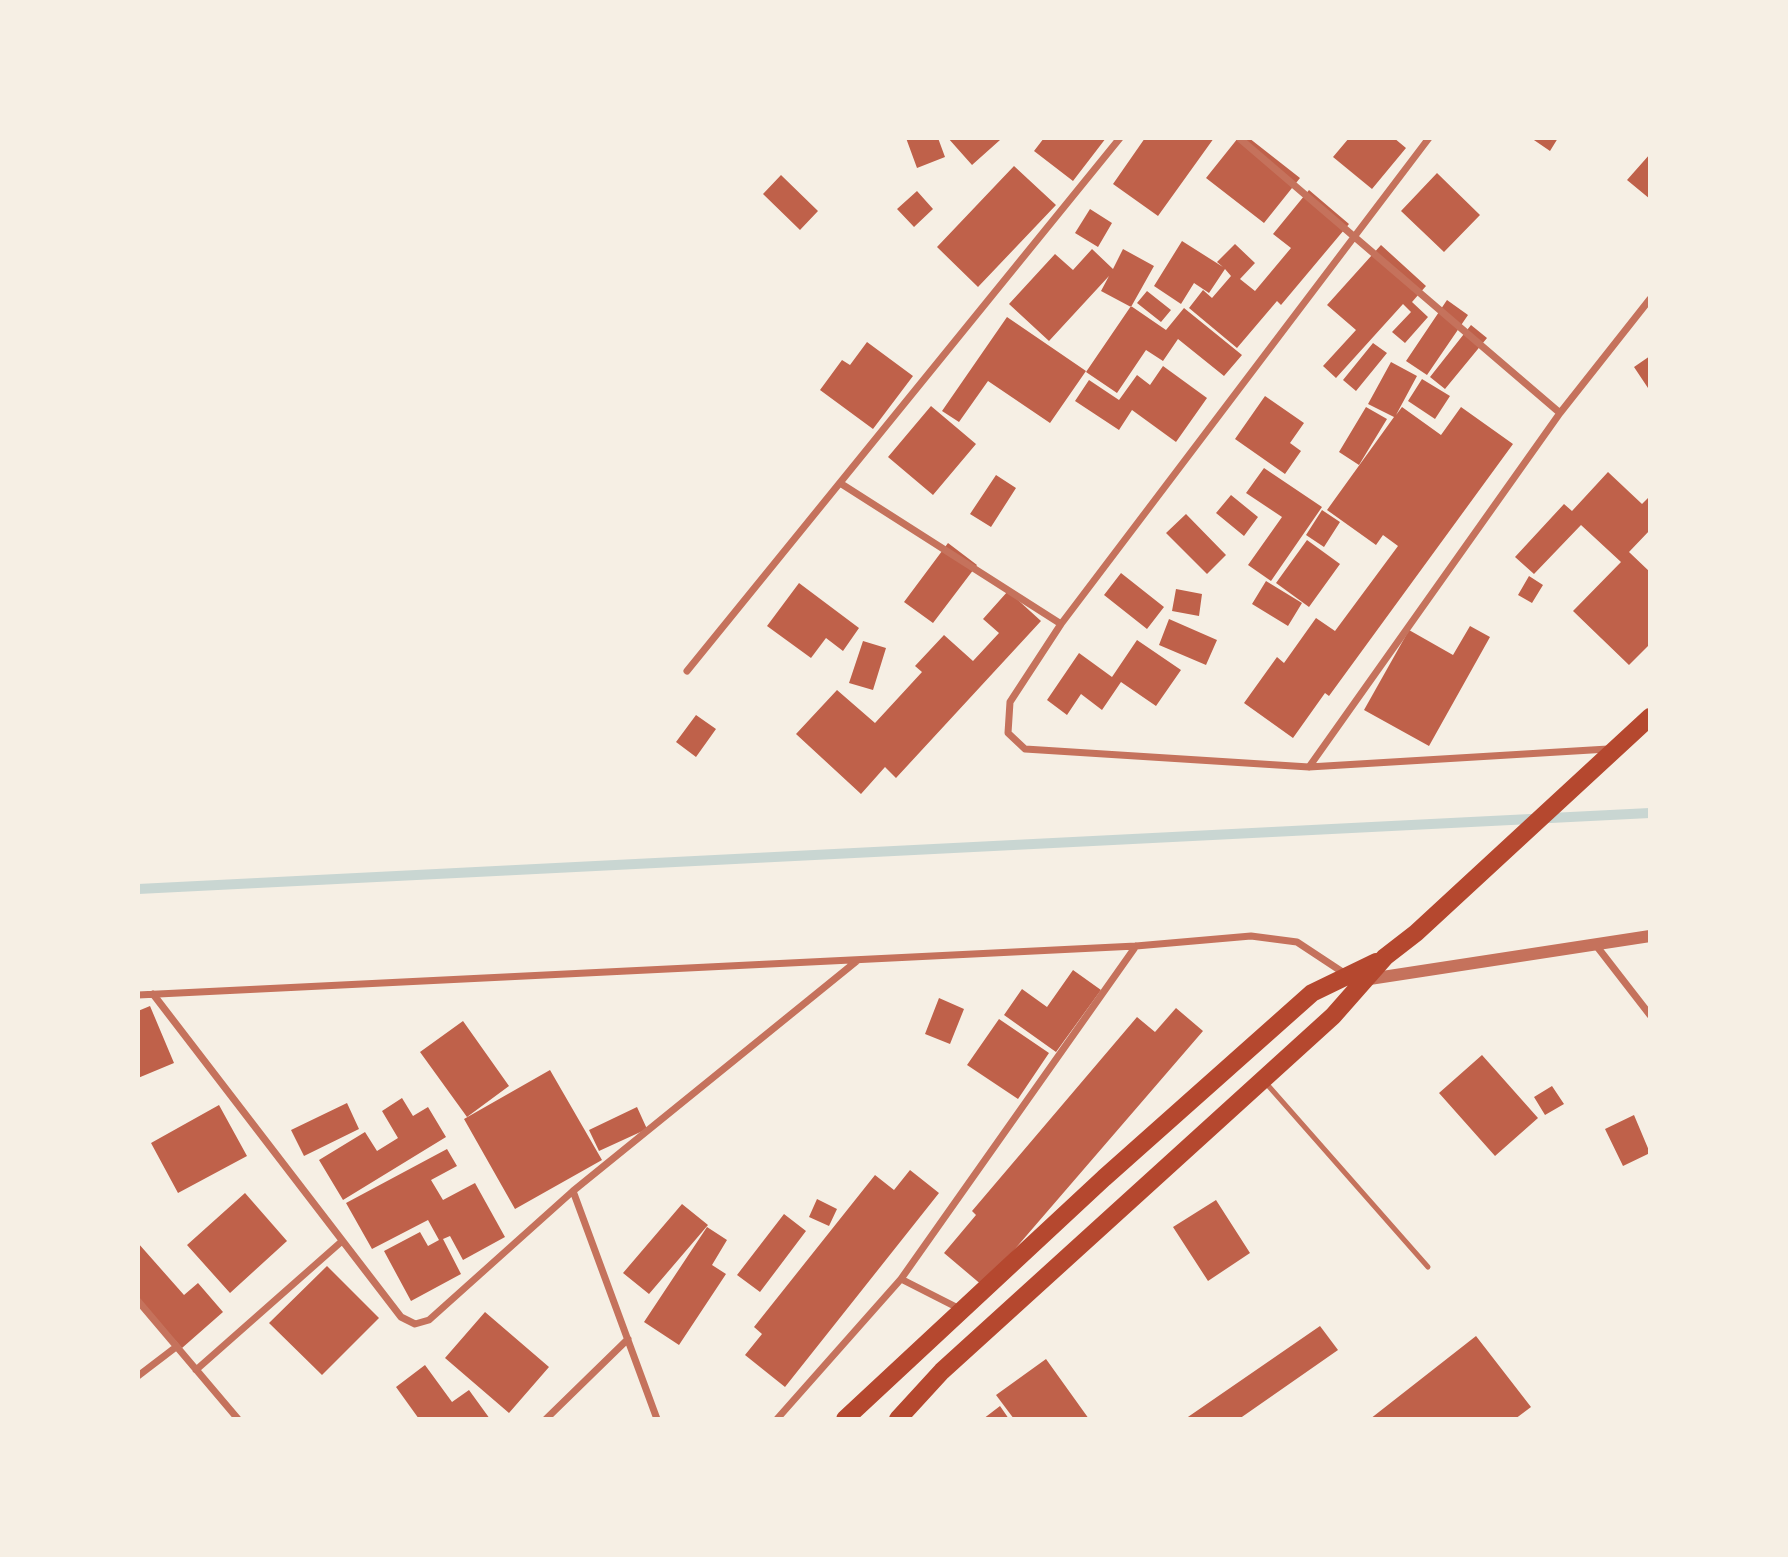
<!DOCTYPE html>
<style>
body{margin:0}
#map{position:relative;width:1788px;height:1557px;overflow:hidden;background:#f6efe4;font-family:Manrope,sans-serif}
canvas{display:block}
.frame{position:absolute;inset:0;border:140px solid #f6efe4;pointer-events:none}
</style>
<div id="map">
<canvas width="1788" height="1557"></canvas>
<div class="frame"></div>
</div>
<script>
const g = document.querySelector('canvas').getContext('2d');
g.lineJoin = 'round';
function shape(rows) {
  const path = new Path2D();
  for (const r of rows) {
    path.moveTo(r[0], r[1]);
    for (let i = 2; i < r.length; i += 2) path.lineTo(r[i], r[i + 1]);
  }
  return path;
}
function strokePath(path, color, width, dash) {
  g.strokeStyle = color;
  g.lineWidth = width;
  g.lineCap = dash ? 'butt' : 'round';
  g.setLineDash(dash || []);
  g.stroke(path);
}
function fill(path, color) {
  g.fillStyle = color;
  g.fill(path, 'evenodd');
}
const stream = shape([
 [138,889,1650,813]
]);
const building = shape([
 [906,138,938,138,945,157,917,168],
 [948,138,999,138,1000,140,972,165],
 [1044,138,1106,138,1073,181,1034,151],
 [1145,138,1214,138,1158,216,1113,184],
 [1238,138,1249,138,1300,178,1264,223,1206,178],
 [1349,138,1394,138,1406,148,1372,189,1333,157],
 [1531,138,1558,138,1550,151],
 [1650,154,1650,199,1627,180],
 [1014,166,1056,205,978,287,937,247],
 [1437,173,1480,215,1444,252,1401,211],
 [781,175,818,211,800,230,763,194],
 [1309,190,1349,224,1281,305,1277,301,1237,348,1189,308,1203,290,1212,298,1231,276,1225,269,1209,293,1194,283,1181,304,1154,286,1182,241,1223,267,1217,262,1235,244,1255,263,1240,279,1255,291,1291,248,1273,234],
 [917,191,933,209,914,227,897,209],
 [1090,209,1112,223,1098,247,1075,233],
 [1381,245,1426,286,1412,302,1428,317,1405,343,1392,332,1411,312,1403,304,1336,378,1323,366,1356,330,1327,305],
 [1092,249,1113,269,1123,249,1154,266,1131,307,1101,291,1109,276,1049,341,1009,304,1055,254,1073,270],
 [1147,291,1171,310,1161,322,1137,303],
 [1447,300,1468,315,1427,375,1406,361],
 [1131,306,1166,330,1184,308,1242,355,1224,376,1178,339,1163,361,1146,350,1117,393,1086,372],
 [1007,317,1086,371,1050,423,988,381,959,422,942,411],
 [1471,325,1487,338,1445,389,1430,377],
 [867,342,913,376,873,429,820,390,842,360,850,365],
 [1373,343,1387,353,1356,391,1343,380],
 [1650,356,1650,391,1634,367],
 [1391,362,1417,376,1396,415,1402,407,1441,435,1461,407,1513,444,1329,696,1325,693,1293,738,1244,703,1277,657,1284,663,1316,618,1335,631,1398,546,1383,535,1376,545,1327,510,1394,417,1368,404],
 [1163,366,1207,398,1176,442,1132,410,1119,430,1075,401,1089,380,1119,400,1137,375,1150,385],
 [1422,379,1450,396,1435,419,1408,401],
 [1265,396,1304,423,1290,443,1301,451,1285,474,1235,439],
 [931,406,976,444,933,495,888,457],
 [1366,407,1387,419,1359,465,1339,452],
 [1264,468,1322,507,1271,581,1248,565,1282,517,1246,493],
 [1608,472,1642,504,1650,496,1650,530,1629,552,1650,572,1650,644,1629,665,1573,611,1621,562,1581,525,1534,574,1515,557,1564,504,1572,511],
 [996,475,1016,488,991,527,970,514],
 [1231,495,1258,517,1244,536,1216,513],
 [1322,510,1340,522,1324,547,1306,535],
 [1186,514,1226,555,1207,574,1166,533],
 [1307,540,1340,564,1309,607,1276,583],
 [948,543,977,565,933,623,904,602],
 [1121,573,1164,607,1147,629,1104,595],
 [1529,576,1543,585,1532,603,1518,595],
 [1266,581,1302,603,1288,626,1252,604],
 [799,583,859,628,843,651,826,638,811,658,767,626],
 [1176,589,1202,594,1199,616,1172,611],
 [1008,591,1041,621,896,778,885,767,861,794,796,734,837,690,875,723,922,672,915,666,944,635,973,661,999,633,983,619],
 [1169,619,1217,640,1206,665,1159,645],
 [1470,626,1490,637,1429,746,1364,710,1409,630,1453,655],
 [1137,640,1181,670,1156,706,1121,682,1102,710,1081,694,1067,715,1047,700,1079,653,1112,677],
 [863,641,886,648,873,690,849,683],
 [696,715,716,729,696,757,676,742],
 [1073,970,1101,990,1056,1052,1004,1015,1022,989,1047,1007],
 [939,998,964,1009,950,1044,925,1034],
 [150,1006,174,1063,138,1078,138,1011],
 [1176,1008,1203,1031,983,1286,944,1253,976,1215,972,1211,1137,1017,1155,1032],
 [999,1019,1049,1053,1018,1099,967,1065],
 [463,1021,509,1086,467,1117,420,1052],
 [1482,1055,1538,1118,1495,1156,1439,1093],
 [550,1070,602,1160,515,1209,464,1119],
 [1552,1086,1564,1104,1545,1115,1534,1097],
 [402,1098,413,1116,428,1107,446,1137,343,1200,319,1160,365,1132,377,1151,398,1138,382,1111],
 [347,1103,359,1129,304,1156,291,1130],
 [219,1105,247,1156,178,1193,151,1143],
 [637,1107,647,1129,599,1151,589,1130],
 [1634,1115,1650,1153,1623,1166,1605,1129],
 [447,1149,457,1166,431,1180,443,1200,475,1183,505,1237,463,1260,450,1236,443,1239,461,1274,411,1301,384,1251,420,1232,428,1246,439,1240,428,1220,372,1249,346,1203],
 [910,1170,939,1193,785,1387,745,1355,762,1334,754,1327,875,1175,894,1190],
 [245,1193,287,1241,230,1293,187,1245],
 [817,1199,837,1209,829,1226,809,1217],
 [1216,1200,1250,1253,1208,1281,1173,1227],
 [682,1204,708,1225,649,1294,623,1273],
 [784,1214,806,1231,760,1292,737,1275],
 [707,1227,727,1240,712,1265,726,1274,679,1345,644,1322],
 [138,1243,184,1295,198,1283,223,1312,182,1348,138,1299],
 [327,1266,379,1318,322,1375,269,1323],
 [485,1312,549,1367,509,1413,445,1358],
 [1320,1326,1338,1350,1239,1419,1185,1419],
 [1476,1336,1531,1407,1515,1419,1370,1419],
 [1046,1359,1089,1419,1014,1419,996,1395],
 [425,1365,452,1402,469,1390,490,1419,419,1419,396,1387],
 [1000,1406,1009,1419,983,1419]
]);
const service = shape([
 [1265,1082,1428,1267]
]);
const minor = shape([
 [1239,138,1560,413],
 [1429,138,1061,624,1010,702,1008,733,1025,749,1309,767,1608,749],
 [840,483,1061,624],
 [687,671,1120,138],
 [1309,767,1560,413,1650,299],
 [1595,944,1650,1015],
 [153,994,401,1317,415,1324,429,1320,573,1191,657,1419],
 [138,995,1136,946,1251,936,1297,942,1347,975],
 [573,1191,858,960],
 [901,1279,1136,946],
 [138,1301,238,1419],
 [196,1370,341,1242],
 [138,1376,176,1347],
 [546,1419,628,1339],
 [777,1419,901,1279,962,1310]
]);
const tertiary = shape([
 [1363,980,1650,936]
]);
const primary = shape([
 [845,1419,1104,1178,1312,993,1376,962],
 [898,1419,942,1371,1333,1016,1385,957,1416,933,1650,717]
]);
strokePath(stream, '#c9d6d2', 10);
fill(building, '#bf614a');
strokePath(service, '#c5725c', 5);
strokePath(minor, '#c5725c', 7);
strokePath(tertiary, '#c5725c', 12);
strokePath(primary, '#b5482f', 18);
</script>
